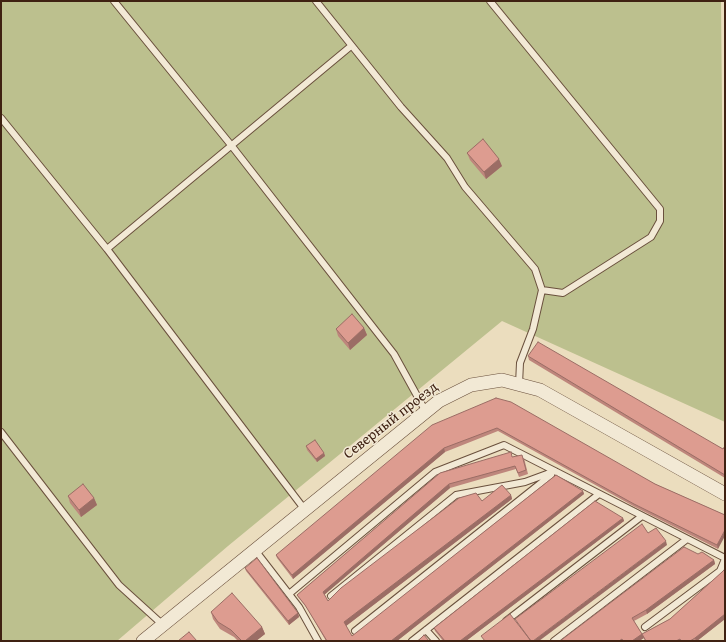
<!DOCTYPE html>
<meta charset="utf-8">
<style>
body{margin:0}
#map{position:relative;width:726px;height:642px;overflow:hidden;background:#ebddbe;font-family:"Gentium Book Plus",serif}
canvas{display:block}
.frame{position:absolute;inset:0;border:2px solid #3f2112;pointer-events:none}
</style>
<div id="map">
<canvas width="726" height="642"></canvas>
<div class="frame"></div>
</div>
<script>
const g = document.querySelector('canvas').getContext('2d');
g.lineJoin = 'round';
function fill(path, color) {
  g.fillStyle = color;
  g.fill(path, 'evenodd');
}
function shape(rows) {
  const path = new Path2D();
  for (const r of rows) {
    path.moveTo(r[0], r[1]);
    for (let i = 2; i < r.length; i += 2) path.lineTo(r[i], r[i + 1]);
  }
  return path;
}
function strokePath(path, color, width, dash) {
  g.strokeStyle = color;
  g.lineWidth = width;
  g.lineCap = dash ? 'butt' : 'round';
  g.setLineDash(dash || []);
  g.stroke(path);
}
function write(font, color, halo, rows, align = 'center') {
  g.font = font + ' "Gentium Book Plus",serif';
  g.lineWidth = 3;
  g.setLineDash([]);
  g.textBaseline = 'middle';
  g.strokeStyle = halo;
  g.fillStyle = color;
  for (const [text, x, y, turn = 0] of rows) {
    g.save();
    g.translate(x, y);
    g.rotate((+turn || 0) * Math.PI / 180);
    g.textAlign = isNaN(turn) ? turn : align;
    if (halo) g.strokeText(text, 0, 0);
    g.fillText(text, 0, 0);
    g.restore();
  }
}
const green = shape([
 [1,1,721,1,725,422,502,321,228,546,117,641,1,641]
]);
const lane = shape([
 [114,1,231,145,394,354,426,412],
 [316,1,401,107,447,158,465,187,535,269,542,290,533,329,520,363,519,384],
 [490,1,660,209,660,221,651,237,563,293,542,290],
 [1,118,107,249,305,510],
 [107,249,351,46],
 [1,432,119,585,163,625],
 [255,550,299,607,318,641],
 [289,594,435,472,504,445,725,558],
 [331,596,456,495,525,482,555,471],
 [506,621,642,516],
 [645,627,720,571,725,559],
 [426,630,436,641],
 [355,631,551,475],
 [412,641,599,494],
 [554,641,687,539]
]);
const street = shape([
 [143,641,439,401,471,385,502,380,540,390,725,494]
]);
const wall = shape([
 [467,153,502,166,486,179,470,160],
 [364,328,367,335,350,350,338,336,336,329],
 [528,356,723,449,725,446,725,478,529,360],
 [496,398,655,484,725,515,718,549,635,507,498,431,445,452,293,579,277,558,276,555],
 [306,446,324,453,325,456,317,462,307,450],
 [513,457,524,458,528,474,519,477,516,469,450,488,324,595,328,601,482,501,511,495,512,499,346,626,352,636,583,491,584,494,397,641,326,641,307,608,299,598,297,595,440,473],
 [68,496,94,498,97,505,81,517,70,503],
 [623,518,624,521,466,641,443,641,435,631,434,628],
 [698,554,714,560,715,564,647,614,634,621,642,634,670,619,722,572,725,569,725,619,697,641,645,641,644,638,639,641,560,641],
 [245,568,298,613,299,617,289,625,246,571],
 [211,612,262,627,265,634,256,641,238,641,234,637,220,629,213,619]
]);
const shadedWall = shape([
 [499,159,502,166,486,179,484,172],
 [364,328,367,335,350,350,348,343],
 [444,448,445,452,293,579,292,575],
 [324,453,325,456,317,462,316,459],
 [449,484,450,488,324,595,323,592],
 [583,491,584,494,397,641,391,641],
 [511,495,512,499,346,626,344,622],
 [94,498,97,505,81,517,79,510],
 [623,518,624,521,466,641,460,641],
 [725,530,725,536,718,549,717,545],
 [666,541,667,545,539,641,533,641],
 [714,560,715,564,647,614,646,610],
 [298,613,299,617,289,625,288,621],
 [725,614,725,619,697,641,696,641,695,638],
 [262,627,265,634,256,641,245,641],
 [642,634,644,638,639,641,632,641]
]);
const building = shape([
 [483,139,499,159,484,172,467,153,483,139],
 [352,314,364,328,348,343,336,329,352,314],
 [538,342,723,449,725,446,725,475,528,356,538,342],
 [496,398,511,402,655,484,725,515,725,530,717,545,634,504,497,428,444,448,292,575,276,555,432,425,496,398],
 [315,440,324,453,316,459,306,446,315,440],
 [511,452,512,457,522,455,526,470,518,473,515,466,449,484,323,592,328,601,341,588,459,498,476,493,482,501,502,485,511,495,344,622,352,636,556,475,583,491,391,641,327,641,305,605,297,595,440,473,511,452],
 [83,484,94,498,79,510,68,496,83,484],
 [595,501,623,518,460,641,445,641,434,628,595,501],
 [642,524,648,533,656,528,666,541,533,641,531,641,515,619,642,524],
 [684,547,698,554,702,552,714,560,646,610,632,618,642,634,632,641,623,641,622,639,619,641,560,641,684,547],
 [257,558,298,613,288,621,245,568,257,558],
 [725,569,725,614,695,638,690,641,681,641,680,639,676,641,646,641,642,634,670,619,722,572,725,569],
 [232,593,262,627,245,641,242,641,231,630,218,622,211,612,232,593],
 [510,614,531,641,485,641,481,636,510,614],
 [189,632,197,641,178,641,189,632],
 [424,635,429,641,418,641,424,635]
]);
const streetNames = [
 ["Северный проезд",391,421,-38]
];
fill(green, '#bcc08e');
strokePath(lane, '#6a503d', 8);
strokePath(street, '#6a503d', 14);
strokePath(lane, '#f2e9d5', 6);
strokePath(street, '#f2e9d5', 13);
fill(wall, '#be867c');
fill(shadedWall, '#9b6d65');
fill(building, '#dd9c90');
strokePath(building, '#9b6d65', 1);
write('15px', '#3f2112', '#f2e9d5', streetNames);
</script>
